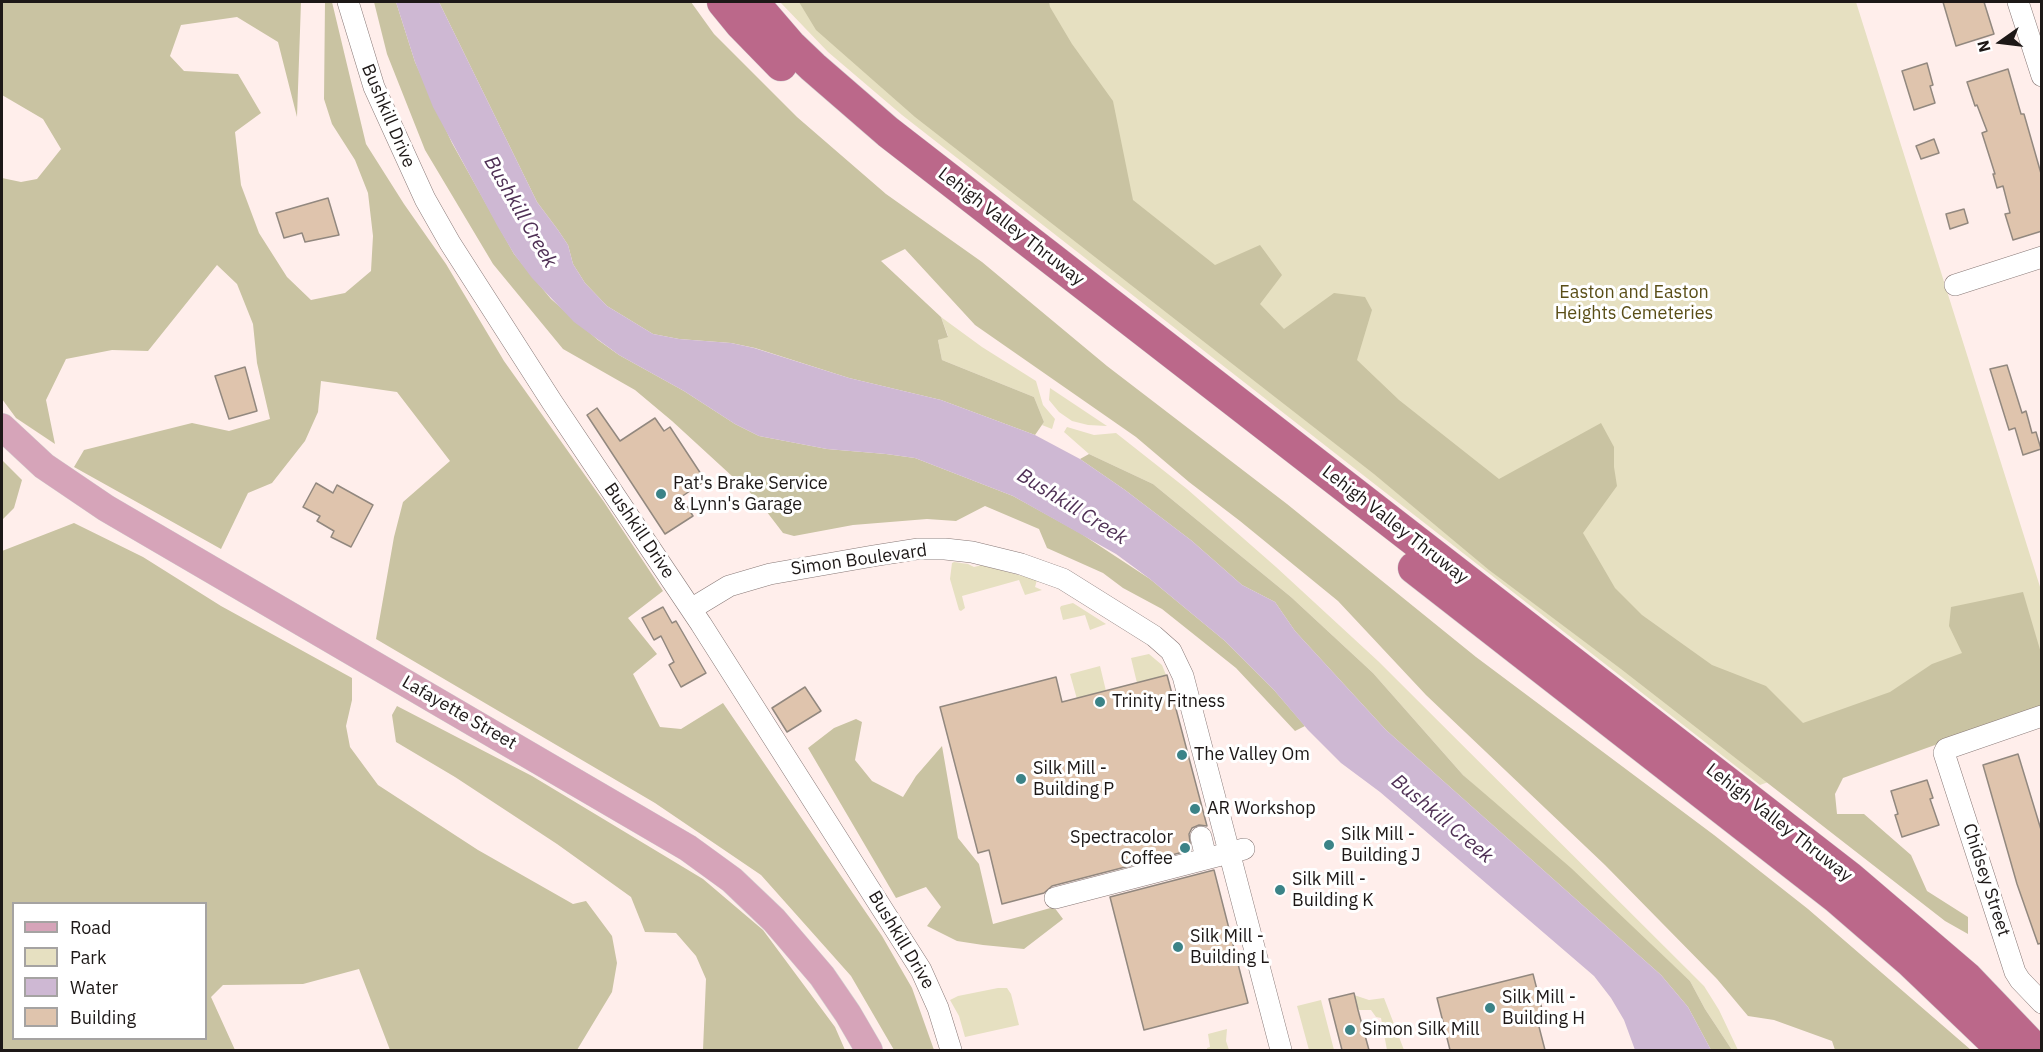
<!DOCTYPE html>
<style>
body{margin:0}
#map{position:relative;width:2043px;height:1052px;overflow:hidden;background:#ffeeeb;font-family:"IBM Plex Sans",sans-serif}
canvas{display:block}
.frame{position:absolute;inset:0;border:3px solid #1d1817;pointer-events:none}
.legend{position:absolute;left:12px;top:902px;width:195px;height:138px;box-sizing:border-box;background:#fff;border:2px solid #a5a3a2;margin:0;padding:8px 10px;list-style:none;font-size:18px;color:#1d1817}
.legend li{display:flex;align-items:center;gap:12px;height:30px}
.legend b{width:30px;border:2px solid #a5a3a2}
.north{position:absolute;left:1971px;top:12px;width:60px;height:60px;-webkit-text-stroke:4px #fff;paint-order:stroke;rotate:256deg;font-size:16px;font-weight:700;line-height:24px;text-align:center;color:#1d1817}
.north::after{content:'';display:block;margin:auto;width:21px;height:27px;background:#1d1817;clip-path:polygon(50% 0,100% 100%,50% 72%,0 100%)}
</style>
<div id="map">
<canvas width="2043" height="1052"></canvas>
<div class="frame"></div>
<ul class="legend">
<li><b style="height:8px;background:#d6a4b9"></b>Road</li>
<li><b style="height:16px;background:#e6e0c1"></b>Park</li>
<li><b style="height:16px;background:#ceb8d3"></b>Water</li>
<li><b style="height:16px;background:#dfc4ad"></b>Building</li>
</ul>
<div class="north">N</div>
</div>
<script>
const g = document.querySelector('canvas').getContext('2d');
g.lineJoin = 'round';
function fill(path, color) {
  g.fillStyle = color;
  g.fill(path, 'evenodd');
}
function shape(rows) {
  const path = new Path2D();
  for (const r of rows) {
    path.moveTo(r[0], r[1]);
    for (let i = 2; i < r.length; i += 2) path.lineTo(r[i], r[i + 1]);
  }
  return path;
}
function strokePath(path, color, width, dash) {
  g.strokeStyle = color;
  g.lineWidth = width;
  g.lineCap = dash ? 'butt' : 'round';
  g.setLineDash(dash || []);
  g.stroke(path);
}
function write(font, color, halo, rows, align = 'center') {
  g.font = font + ' "IBM Plex Sans",sans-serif';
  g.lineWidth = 6;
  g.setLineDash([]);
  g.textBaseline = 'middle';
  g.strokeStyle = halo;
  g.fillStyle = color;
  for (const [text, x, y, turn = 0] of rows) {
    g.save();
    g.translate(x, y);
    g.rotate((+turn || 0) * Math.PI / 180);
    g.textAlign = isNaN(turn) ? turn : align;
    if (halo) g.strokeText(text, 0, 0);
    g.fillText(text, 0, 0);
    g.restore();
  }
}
const green = shape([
 [780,2,1856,2,2041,590,2041,685,1760,785,902,115,828,52],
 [941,317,982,347,1036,381,1043,405,1055,419,1052,429,1042,425,1044,422,1034,397,942,360,938,340,948,336],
 [1050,388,1107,426,1088,425,1072,421,1059,412,1049,400],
 [1067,427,1094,435,1116,433,1187,489,1276,567,1378,661,1704,986,1719,1010,1738,1050,1732,1050,1705,1009,1690,981,1463,775,1373,673,1291,597,1153,484,1089,454,1064,432],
 [954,562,968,564,974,567,982,565,1037,580,1035,587,1042,590,1025,595,1019,580,962,596,965,608,961,611,959,610,950,579,952,563],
 [1073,603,1106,624,1090,630,1085,615,1063,620,1060,608,1061,606],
 [1149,654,1162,665,1166,675,1137,683,1131,658],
 [1100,666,1106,691,1077,699,1070,674],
 [998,988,1007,988,1011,994,1019,1025,965,1037,959,1016,950,1000,958,996],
 [1354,995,1369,1000,1384,998,1404,1050,1387,1050,1381,1018,1376,1017,1371,1010,1358,1010],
 [1321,1000,1334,1050,1309,1050,1297,1006],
 [1227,1029,1226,1041,1229,1050,1207,1050,1207,1048,1210,1047,1208,1034]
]);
const forest = shape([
 [2,2,301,2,297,117,278,42,237,17,181,25,170,56,184,71,238,74,261,113,235,132,241,185,259,233,287,277,311,300,345,293,371,271,373,236,368,193,355,160,332,124,324,99,325,2,332,2,366,144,404,204,446,264,504,361,604,502,663,591,628,618,657,654,633,674,660,727,681,729,723,703,882,936,912,988,934,1050,894,1050,851,976,761,875,655,803,376,639,394,537,403,502,450,461,397,392,321,381,318,412,305,441,272,483,248,493,221,549,74,467,84,450,192,423,229,431,270,419,257,363,253,324,237,284,217,265,148,351,112,350,66,359,46,400,55,444,16,418,2,399,2,178,21,182,37,179,61,149,43,119,2,95],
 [374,2,396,2,415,62,452,143,514,254,551,299,598,340,619,355,684,391,735,424,759,436,827,449,886,454,915,458,1013,496,1080,533,1150,579,1225,641,1274,690,1305,726,1295,731,1236,668,1162,609,1123,588,1103,573,1047,548,1039,529,985,506,956,521,927,519,853,525,794,536,783,533,757,499,672,421,635,390,563,349,493,264,425,150,387,54],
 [439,2,691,2,714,34,797,117,886,194,982,262,1107,366,1287,504,1476,657,1714,835,1808,909,1971,1050,1835,1050,1832,1041,1774,1020,1748,1016,1717,979,1605,865,1426,695,1338,601,1240,521,1189,482,1136,437,975,325,905,249,881,261,941,317,948,337,938,340,942,360,1034,397,1044,422,1035,435,941,400,849,378,755,348,731,343,679,339,653,334,607,306,585,283,573,264,568,245,558,230,537,202],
 [799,2,1049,2,1050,7,1072,44,1113,101,1133,200,1215,265,1260,245,1282,275,1260,304,1284,329,1334,293,1365,297,1372,310,1357,360,1399,400,1499,479,1601,423,1614,447,1614,467,1617,486,1583,533,1615,588,1642,615,1712,665,1766,686,1803,723,1890,692,1932,664,1962,653,1949,626,1951,607,2023,592,2041,653,2041,707,1843,778,1835,794,1837,814,1864,814,1911,855,1927,891,1968,917,1968,934,1945,921,1621,669,1489,570,1374,474,915,117,816,30],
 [1089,454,1153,484,1291,597,1373,673,1463,775,1571,868,1690,981,1705,1009,1732,1050,1711,1050,1688,1007,1661,975,1386,730,1295,631,1275,602,1242,585,1192,541,1125,490,1080,459],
 [2,460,22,480,14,508,2,520],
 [74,523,143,557,221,606,352,678,352,700,346,726,350,747,378,785,478,850,573,904,586,901,612,936,617,963,612,992,577,1050,390,1050,359,969,303,984,223,985,211,997,235,1050,2,1050,2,551],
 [14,904,206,904,206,1038,14,1038],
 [397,706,532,776,703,879,763,930,835,1027,845,1050,703,1050,706,979,696,956,676,933,645,932,631,897,557,844,455,777,396,742,392,715],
 [856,719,862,722,855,760,872,781,903,797,916,776,942,746,958,838,979,864,993,924,1054,907,1063,919,1024,949,983,945,957,941,927,926,941,907,926,887,896,898,808,748,834,728]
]);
const water = shape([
 [396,2,439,2,537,202,558,230,568,245,573,264,585,283,607,306,653,334,679,339,731,343,754,348,849,378,941,400,1035,435,1080,459,1125,490,1192,541,1242,585,1275,602,1295,631,1386,730,1661,975,1688,1007,1711,1050,1635,1050,1624,1020,1611,998,1594,976,1380,792,1341,763,1308,730,1274,690,1225,641,1150,579,1116,554,1013,496,915,458,886,454,827,449,759,436,735,424,684,391,619,355,574,322,532,278,514,254,498,227,433,107,415,62]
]);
const building = shape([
 [1943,2,1984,2,1994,34,1956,46,1943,2],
 [1927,63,1933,85,1930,86,1935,103,1914,110,1902,71,1927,63],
 [2008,69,2021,114,2024,114,2042,177,2042,231,2013,240,2005,214,2010,213,2003,186,1997,188,1993,174,1995,174,1982,133,1987,131,1977,105,1975,106,1967,82,2008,69],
 [1934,139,1939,153,1921,159,1916,146,1934,139],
 [328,198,339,235,305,242,302,233,284,238,276,213,328,198],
 [1964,209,1968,223,1950,229,1946,214,1964,209],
 [2007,365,2022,413,2026,411,2032,433,2036,432,2041,449,2023,455,2015,428,2009,430,1990,369,2007,365],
 [245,367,257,411,229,419,215,376,245,367],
 [597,408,620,441,655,418,664,431,670,427,701,474,697,476,702,483,681,497,693,516,665,534,587,415,597,408],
 [316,483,333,493,337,485,373,505,351,547,331,537,334,531,317,521,320,516,303,507,316,483],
 [663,607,672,623,676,621,706,673,681,687,669,665,674,662,661,636,654,640,642,618,663,607],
 [1167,675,1207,826,1199,825,1192,828,1189,834,1191,850,1052,886,1044,893,1002,904,989,850,978,853,940,707,1056,677,1062,702,1167,675],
 [805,687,821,711,787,732,772,708,805,687],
 [2018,754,2042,833,2042,943,2038,944,2017,884,1983,765,2018,754],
 [1927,780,1933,798,1930,799,1939,825,1902,837,1895,815,1898,814,1891,791,1927,780],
 [1214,870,1248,1003,1144,1030,1110,897,1214,870],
 [1533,974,1544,1017,1537,1019,1545,1050,1450,1050,1437,998,1533,974],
 [1354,993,1358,1010,1369,1050,1342,1050,1329,999,1354,993]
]);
const minor = shape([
 [348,2,374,87,425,199,450,243,552,402,701,624,921,970,938,1008,951,1050],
 [2018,2,2042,76],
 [1955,285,2042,257],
 [691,609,729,586,770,574,873,556,917,549,945,549,972,552,1021,564,1063,579,1154,636,1171,651,1183,676,1281,1050],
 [2042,716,1946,749,1944,753,2015,972,2020,980,2042,1003],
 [1201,837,1206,858],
 [1055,898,1244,849]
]);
const major = shape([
 [2,427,44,466,106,508,688,848,732,880,774,920,822,976,848,1014,869,1050]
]);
const highway = shape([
 [723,2,741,24,781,65],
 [753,2,790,45,813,67,888,132,1850,878,1967,978,2036,1050],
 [1414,568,1837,898,1911,962,2003,1050]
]);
const markers = [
 [661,494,6,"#3b8387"],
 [1100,702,6,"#3b8387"],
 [1182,755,6,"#3b8387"],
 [1021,779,6,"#3b8387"],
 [1195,809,6,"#3b8387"],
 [1329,845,6,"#3b8387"],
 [1185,848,6,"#3b8387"],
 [1280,890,6,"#3b8387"],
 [1178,947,6,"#3b8387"],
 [1490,1008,6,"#3b8387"],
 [1350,1030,6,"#3b8387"]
];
const streetNames = [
 ["Bushkill Drive",388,116,67],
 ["Lehigh Valley Thruway",1011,227,38],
 ["Lehigh Valley Thruway",1395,525,38],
 ["Bushkill Drive",639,531,56],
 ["Simon Boulevard",859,560,-8],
 ["Lafayette Street",459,713,30],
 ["Lehigh Valley Thruway",1779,823,38],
 ["Chidsey Street",1986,880,72],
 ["Bushkill Drive",901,940,59]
];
const parkNames = [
 ["Easton and Easton",1634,293],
 ["Heights Cemeteries",1634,314]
];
const poiNames = [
 ["Pat's Brake Service",673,484],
 ["& Lynn's Garage",673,505],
 ["Trinity Fitness",1112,702],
 ["The Valley Om",1194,755],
 ["Silk Mill -",1033,769],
 ["Building P",1033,790],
 ["AR Workshop",1207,809],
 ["Silk Mill -",1341,835],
 ["Building J",1341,856],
 ["Spectracolor",1173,838,"right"],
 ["Coffee",1173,859,"right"],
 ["Silk Mill -",1292,880],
 ["Building K",1292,901],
 ["Silk Mill -",1190,937],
 ["Building L",1190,958],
 ["Silk Mill -",1502,998],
 ["Building H",1502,1019],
 ["Simon Silk Mill",1362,1030]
];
const waterNames = [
 ["Bushkill Creek",520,212,60],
 ["Bushkill Creek",1072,507,32],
 ["Bushkill Creek",1442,819,40]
];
fill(green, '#e6e0c1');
fill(forest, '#c9c3a2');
fill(water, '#ceb8d3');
fill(building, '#dfc4ad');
strokePath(building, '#92887f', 1.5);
strokePath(minor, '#887977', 22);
strokePath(major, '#d2d1d1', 28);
strokePath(highway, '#d2d1d1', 33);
strokePath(minor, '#fff', 21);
strokePath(major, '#d6a4b9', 27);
strokePath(highway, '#bb688a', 32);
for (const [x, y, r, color] of markers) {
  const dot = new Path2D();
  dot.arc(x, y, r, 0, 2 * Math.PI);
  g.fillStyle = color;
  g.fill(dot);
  strokePath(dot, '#fff', 2);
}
write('18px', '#1d1817', '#fff', streetNames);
write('18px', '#5a4e17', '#fff', parkNames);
write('18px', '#1d1817', '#fff', poiNames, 'left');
write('italic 20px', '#4f3055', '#fff', waterNames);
</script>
